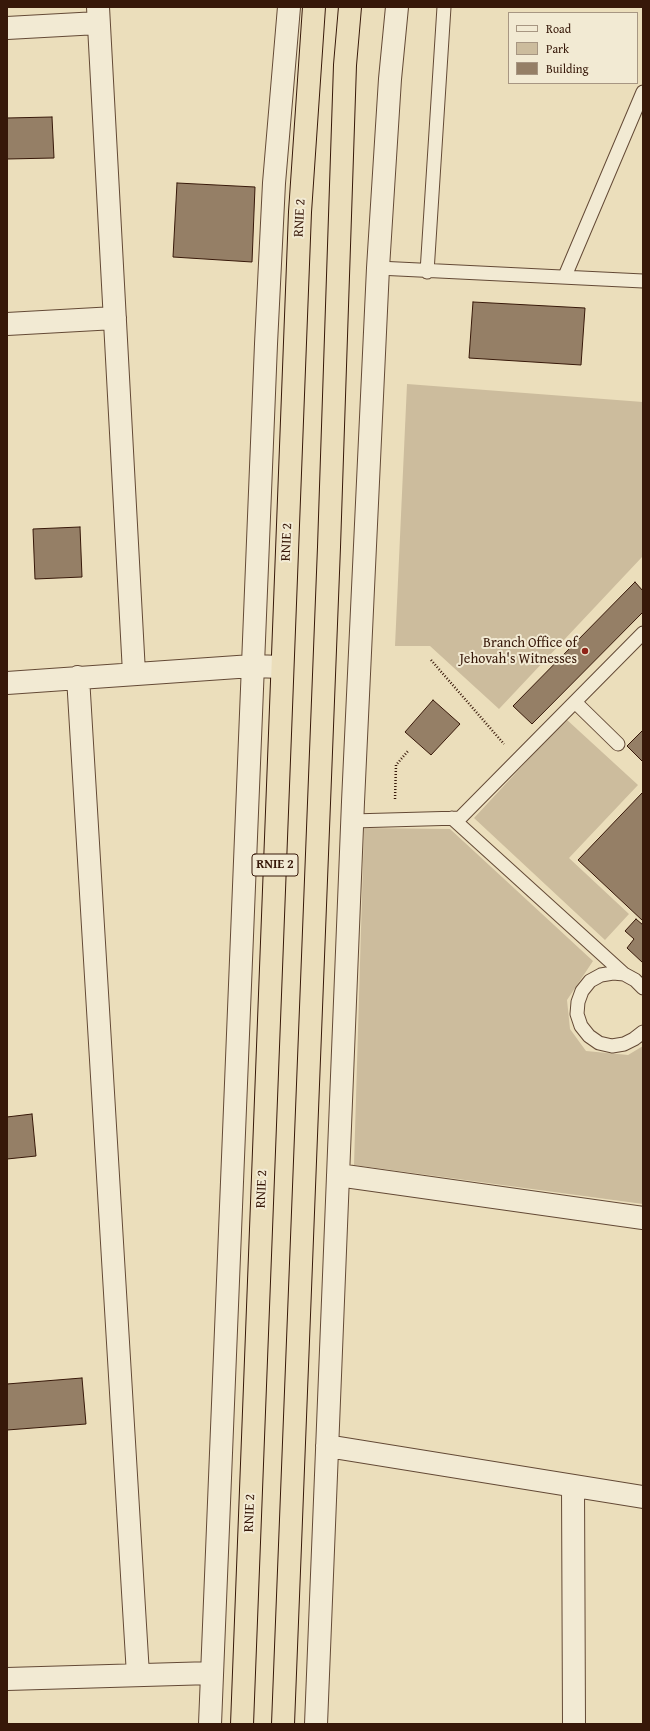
<!DOCTYPE html>
<style>
body{margin:0}
#map{position:relative;width:650px;height:1731px;overflow:hidden;background:#ebdebb;font-family:"Gentium Book Plus",serif}
canvas{display:block}
.frame{position:absolute;inset:0;border:8px solid #371809;pointer-events:none}
.legend{position:absolute;left:508px;top:12px;width:130px;height:72px;box-sizing:border-box;background:#f2ead3;border:1px solid #a79682;margin:0;padding:5px 7px;list-style:none;font-size:12px;color:#371809}
.legend li{display:flex;align-items:center;gap:8px;height:20px}
.legend b{width:20px;border:1px solid #a79682}
</style>
<div id="map">
<canvas width="650" height="1731"></canvas>
<div class="frame"></div>
<ul class="legend">
<li><b style="height:5px;background:#f2ead3"></b>Road</li>
<li><b style="height:11px;background:#ccbc9d"></b>Park</li>
<li><b style="height:11px;background:#957f66"></b>Building</li>
</ul>
</div>
<script>
const g = document.querySelector('canvas').getContext('2d');
g.lineJoin = 'round';
function fill(path, color) {
  g.fillStyle = color;
  g.fill(path, 'evenodd');
}
function shape(rows) {
  const path = new Path2D();
  for (const r of rows) {
    path.moveTo(r[0], r[1]);
    for (let i = 2; i < r.length; i += 2) path.lineTo(r[i], r[i + 1]);
  }
  return path;
}
function strokePath(path, color, width, dash) {
  g.strokeStyle = color;
  g.lineWidth = width;
  g.lineCap = dash ? 'butt' : 'round';
  g.setLineDash(dash || []);
  g.stroke(path);
}
function write(font, color, halo, rows, align = 'center') {
  g.font = font + ' "Gentium Book Plus",serif';
  g.lineWidth = 4;
  g.setLineDash([]);
  g.textBaseline = 'middle';
  g.strokeStyle = halo;
  g.fillStyle = color;
  for (const [text, x, y, turn = 0] of rows) {
    g.save();
    g.translate(x, y);
    g.rotate((+turn || 0) * Math.PI / 180);
    g.textAlign = isNaN(turn) ? turn : align;
    if (halo) g.strokeText(text, 0, 0);
    g.fillText(text, 0, 0);
    g.restore();
  }
}
const green = shape([
 [407,384,643,402,643,556,499,709,430,646,395,646],
 [566,719,638,785,569,858,629,914,605,940,474,818],
 [364,828,450,829,593,961,567,1000,570,1029,586,1051,628,1055,643,1046,643,1204,354,1165]
]);
const building = shape([
 [52,117,54,158,7,159,7,118,52,117],
 [177,183,255,187,252,262,173,257,177,183],
 [473,302,585,308,581,365,469,358,473,302],
 [80,527,82,577,35,579,33,529,80,527],
 [635,582,643,591,643,612,532,724,513,706,635,582],
 [433,700,460,724,431,755,405,732,433,700],
 [643,730,643,762,627,746,643,730],
 [643,792,643,921,578,860,643,792],
 [636,919,643,925,643,963,627,948,634,939,625,931,636,919],
 [32,1114,36,1156,7,1159,7,1117,32,1114],
 [82,1378,86,1424,7,1430,7,1384,82,1378]
]);
const path = shape([
 [431,660,504,744],
 [395,799,396,765,408,751]
]);
const lane = shape([
 [378,268,643,281],
 [427,272,444,7],
 [565,276,643,92],
 [575,702,618,744],
 [452,818,624,974],
 [352,821,460,818,643,633],
 [643,988,635,980,624,974,613,973,601,975,590,981,582,991,578,1002,577,1014,581,1026,589,1036,599,1043,612,1046,624,1044,634,1039,643,1032]
]);
const street = shape([
 [98,7,134,673],
 [7,28,98,23],
 [7,324,115,318],
 [78,677,138,1675],
 [7,683,252,666,282,667],
 [338,1175,643,1218],
 [327,1446,643,1497],
 [573,1486,574,1724],
 [7,1679,212,1673],
 [210,1724,266,344,274,183,289,7],
 [316,1724,353,802,378,268,390,79,397,7]
]);
const highway = shape([
 [242,1724,300,212,314,7],
 [283,1724,329,547,345,65,350,7]
]);
const markers = [
 [585,651,4,"#8f2418"]
];
const shields = [
 [275,865,46]
];
const shieldNames = [
 ["RNIE 2",275,865]
];
const streetNames = [
 ["RNIE 2",300,218,-87],
 ["RNIE 2",287,542,-88],
 ["RNIE 2",262,1189,-88],
 ["RNIE 2",250,1513,-88]
];
const poiNames = [
 ["Branch Office of",577,643],
 ["Jehovah's Witnesses",577,659]
];
fill(green, '#ccbc9d');
fill(building, '#957f66');
strokePath(building, '#371809', 1);
strokePath(lane, '#644a36', 15);
strokePath(street, '#644a36', 24);
strokePath(highway, '#371809', 24);
strokePath(path, '#371809', 2.5, [1, 2]);
strokePath(lane, '#f2ead3', 13);
strokePath(street, '#f2ead3', 22);
strokePath(highway, '#ebdebb', 22);
for (const [x, y, r, color] of markers) {
  const dot = new Path2D();
  dot.arc(x, y, r, 0, 2 * Math.PI);
  g.fillStyle = color;
  g.fill(dot);
  strokePath(dot, '#f2ead3', 1.5);
}
for (const [x, y, w] of shields) {
  const box = new Path2D();
  box.roundRect(x - w / 2, y - 11, w, 22, 3);
  g.fillStyle = '#f2ead3';
  g.fill(box);
  strokePath(box, '#371809', 1);
}
write('bold 13px', '#371809', null, shieldNames);
write('14px', '#371809', '#f2ead3', streetNames);
write('14px', '#371809', '#f2ead3', poiNames, 'right');
</script>
